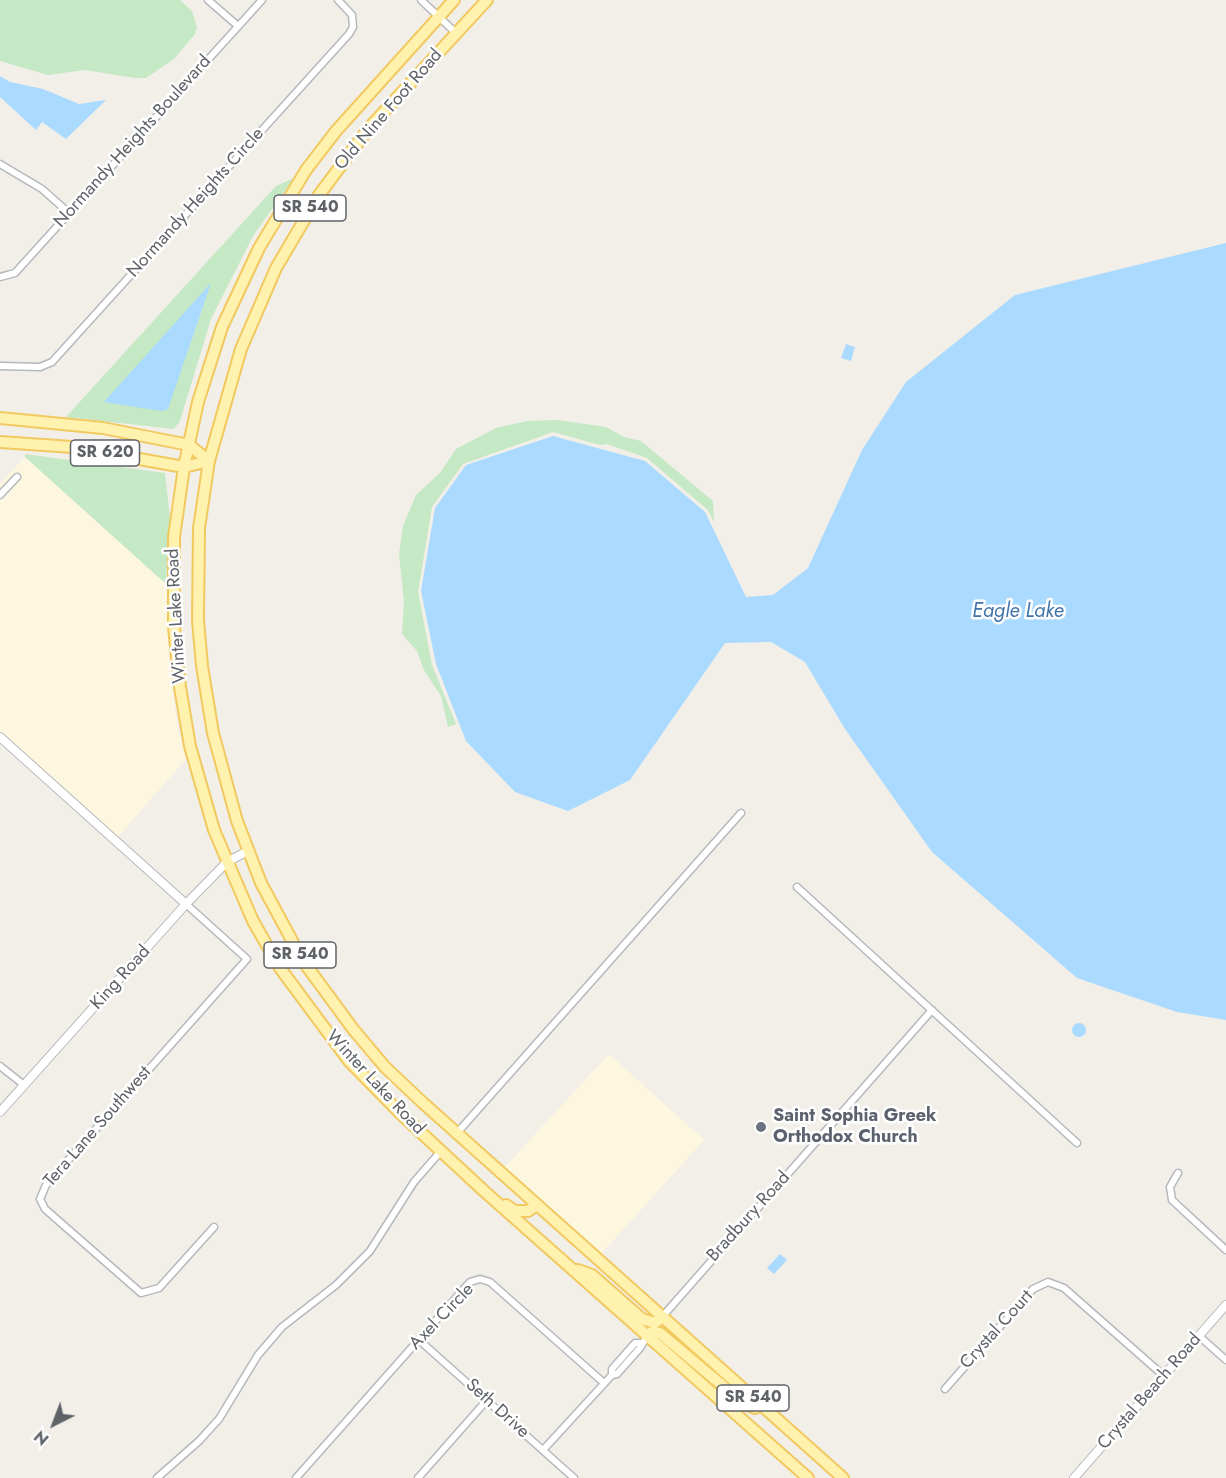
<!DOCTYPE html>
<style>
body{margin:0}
#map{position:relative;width:1226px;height:1478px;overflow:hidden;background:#f1efe8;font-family:Jost,sans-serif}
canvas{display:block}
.north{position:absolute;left:24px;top:1394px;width:60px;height:60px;-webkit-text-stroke:4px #fff;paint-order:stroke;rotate:222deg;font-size:16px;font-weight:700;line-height:24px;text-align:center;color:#5f6368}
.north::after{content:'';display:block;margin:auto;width:21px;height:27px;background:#5f6368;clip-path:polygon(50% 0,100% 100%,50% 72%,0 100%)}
</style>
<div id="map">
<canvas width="1226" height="1478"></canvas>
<div class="north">N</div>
</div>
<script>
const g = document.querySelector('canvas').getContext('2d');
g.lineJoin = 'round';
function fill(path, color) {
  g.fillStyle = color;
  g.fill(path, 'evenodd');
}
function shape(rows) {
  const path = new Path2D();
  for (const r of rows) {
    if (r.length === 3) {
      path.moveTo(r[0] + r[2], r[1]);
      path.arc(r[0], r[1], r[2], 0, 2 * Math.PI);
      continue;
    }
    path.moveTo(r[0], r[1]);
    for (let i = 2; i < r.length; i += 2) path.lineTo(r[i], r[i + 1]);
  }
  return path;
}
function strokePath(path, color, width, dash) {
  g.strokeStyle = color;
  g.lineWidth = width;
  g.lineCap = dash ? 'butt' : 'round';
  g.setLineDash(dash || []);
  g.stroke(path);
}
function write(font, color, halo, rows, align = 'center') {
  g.font = font + ' Jost,sans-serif';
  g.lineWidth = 5;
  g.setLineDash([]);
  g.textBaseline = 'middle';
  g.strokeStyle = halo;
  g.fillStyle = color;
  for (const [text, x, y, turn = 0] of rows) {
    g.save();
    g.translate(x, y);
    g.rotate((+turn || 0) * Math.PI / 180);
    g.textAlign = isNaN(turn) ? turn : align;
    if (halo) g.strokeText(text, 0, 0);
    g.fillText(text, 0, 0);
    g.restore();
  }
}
const commercial = shape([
 [25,457,166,584,169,663,178,729,186,759,117,838,0,732,0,501,22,476,16,472,0,490,0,484],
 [609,1054,704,1140,601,1254,505,1167]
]);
const green = shape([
 [0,0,180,0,192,11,197,27,195,34,174,59,146,78,135,78,85,70,48,75,0,61],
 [294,178,253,236,211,319,180,421,174,429,66,417,276,186],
 [557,420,606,427,624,437,641,441,713,501,714,522,708,510,647,458,607,444,600,445,553,432,463,464,432,507,418,592,432,665,456,724,448,727,441,696,424,670,417,651,402,634,404,602,399,554,403,526,416,495,440,473,456,449,496,428,527,421],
 [25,454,165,473,170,518,166,584,25,457]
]);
const water = shape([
 [0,76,10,82,43,89,79,104,106,100,66,139,42,122,36,130,0,97],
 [1226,243,1226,1020,1177,1012,1077,978,932,852,845,729,805,662,771,642,725,643,630,780,568,811,515,792,466,741,436,664,421,591,435,508,466,465,553,436,645,461,705,512,746,597,773,595,808,568,862,450,906,382,1015,295],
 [211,283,168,409,161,411,104,402],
 [846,344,855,347,851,361,841,358],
 [1079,1030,7],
 [780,1254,787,1260,774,1274,767,1268]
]);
const minor = shape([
 [208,0,238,26],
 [421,0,456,33],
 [0,164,42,189,69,213],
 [0,277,15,273,262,0],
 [0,366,40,367,52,362,349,34,353,27,352,15,338,0],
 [0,495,17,477],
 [797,887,1077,1143],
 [186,904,247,959,46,1185,40,1199,45,1209,141,1293,159,1288,214,1227],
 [0,1066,24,1085],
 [457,1133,741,813],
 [1178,1173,1170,1187,1172,1200,1226,1250],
 [662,1317,932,1010],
 [1199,1336,1226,1360],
 [419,1340,574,1478],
 [612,1375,617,1374,640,1348,648,1335],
 [945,1389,1033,1289,1048,1282,1064,1288,1164,1376],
 [543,1450,612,1375,612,1369,635,1343,641,1343],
 [157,1478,199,1441,219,1419,258,1355,282,1327,336,1285,370,1251,414,1182,441,1151],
 [296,1478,470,1282,480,1279,490,1282,604,1383],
 [418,1478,487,1400]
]);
const tertiary = shape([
 [0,737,186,904],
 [0,1112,186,904,227,862,248,851],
 [1074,1478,1226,1305]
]);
const primary = shape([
 [454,0,336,131,306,170,259,248,222,327,198,402,184,467,174,537,174,627,180,687,190,746,214,830,253,921,280,968,349,1061,400,1113,484,1191,808,1478],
 [487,0,369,128,319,195,276,268,241,349,209,461,199,528,198,620,202,666,213,733,237,821,261,883,303,961,353,1029,385,1067,422,1102,843,1478],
 [0,418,103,428,189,445,209,461],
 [0,442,72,447,184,467,209,461],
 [506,1205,515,1211,528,1211,537,1205],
 [578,1270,592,1275,642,1319,655,1323,662,1317],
 [648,1335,652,1332,660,1333,743,1403,755,1408,761,1405]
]);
const markers = [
 [761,1127,6,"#6b7280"]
];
const shields = [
 [310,208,72],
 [105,453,69],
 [300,955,72],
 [753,1398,72]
];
const shieldNames = [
 ["SR 540",310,208],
 ["SR 620",105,453],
 ["SR 540",300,955],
 ["SR 540",753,1398]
];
const streetNames = [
 ["Old Nine Foot Road",389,110,-49],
 ["Normandy Heights Boulevard",133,142,-48],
 ["Normandy Heights Circle",196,203,-48],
 ["Winter Lake Road",177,616,-93],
 ["King Road",121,978,-48],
 ["Winter Lake Road",375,1083,47],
 ["Tera Lane Southwest",98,1127,-49],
 ["Bradbury Road",749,1217,-48],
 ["Axel Circle",442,1317,-46],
 ["Crystal Court",997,1330,-48],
 ["Crystal Beach Road",1150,1392,-49],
 ["Seth Drive",497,1409,42]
];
const worshipNames = [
 ["Saint Sophia Greek",773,1117],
 ["Orthodox Church",773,1138]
];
const waterNames = [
 ["Eagle Lake",1018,612]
];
fill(commercial, '#fef7e0');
fill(green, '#c5e8c5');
fill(water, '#aadaff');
strokePath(minor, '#b5b8bc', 9);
strokePath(tertiary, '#b5b8bc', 10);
strokePath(primary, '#f2c960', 14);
strokePath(minor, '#fff', 6);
strokePath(tertiary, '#fff', 8);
strokePath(primary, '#fff2af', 10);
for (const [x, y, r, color] of markers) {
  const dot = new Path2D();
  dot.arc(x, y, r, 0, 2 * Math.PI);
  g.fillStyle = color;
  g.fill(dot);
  strokePath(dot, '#fff', 2);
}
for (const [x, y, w] of shields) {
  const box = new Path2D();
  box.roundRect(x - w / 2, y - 13, w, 26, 4.5);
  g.fillStyle = '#fff';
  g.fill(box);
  strokePath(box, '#5f6368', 1.5);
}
write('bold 16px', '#5f6368', null, shieldNames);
write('18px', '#5f6368', '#fff', streetNames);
write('bold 18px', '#5b616d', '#fff', worshipNames, 'left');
write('italic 20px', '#4174aa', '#fff', waterNames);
</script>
